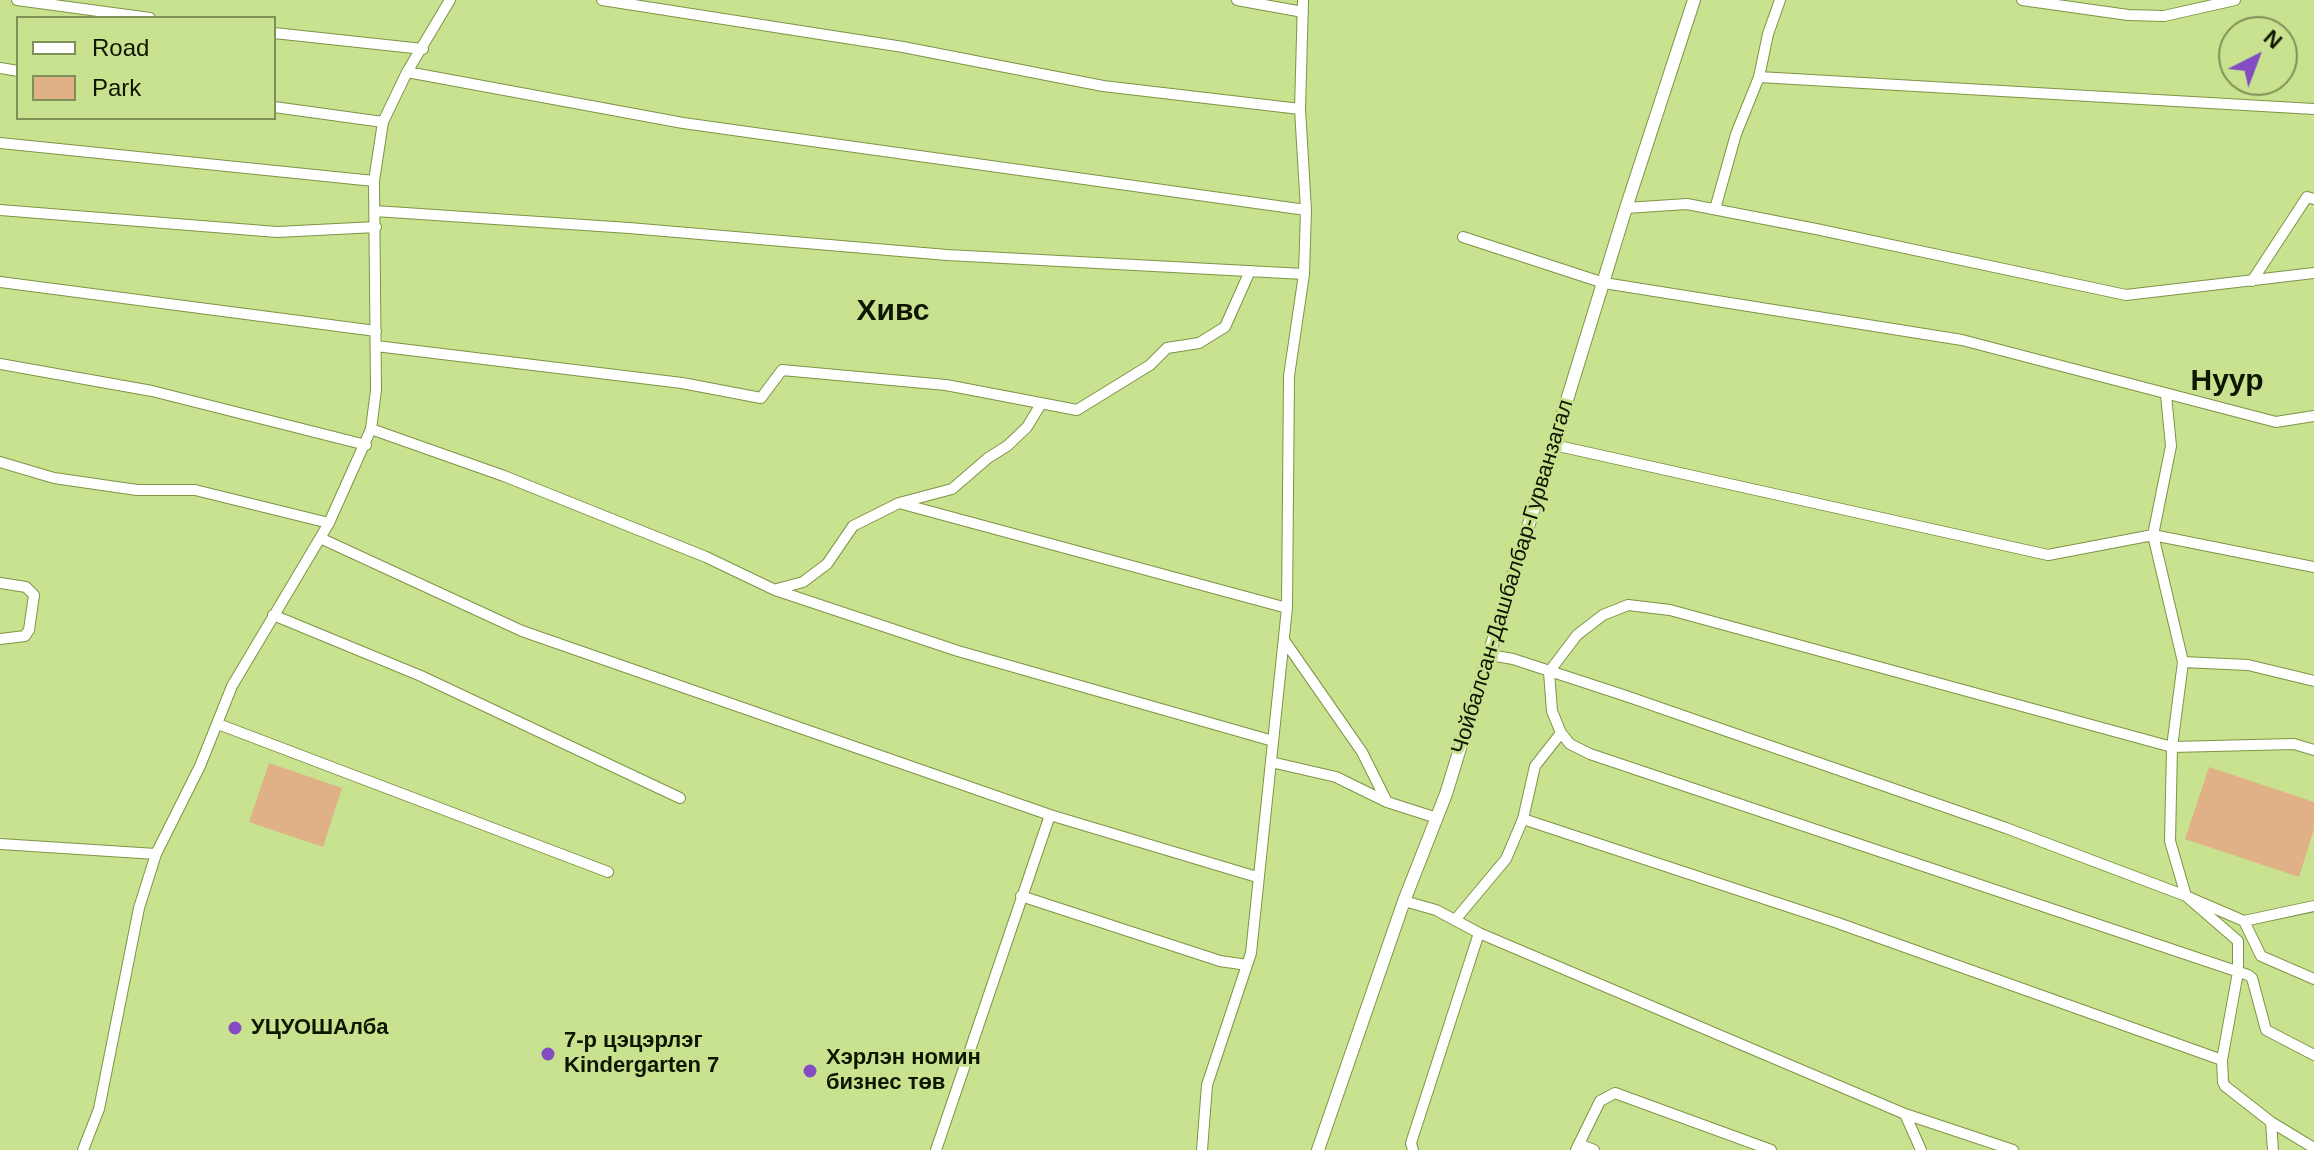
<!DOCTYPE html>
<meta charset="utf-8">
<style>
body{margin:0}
#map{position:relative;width:2314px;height:1150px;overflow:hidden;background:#c9e28f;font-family:Arial,sans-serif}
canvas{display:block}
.legend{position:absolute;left:16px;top:16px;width:260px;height:104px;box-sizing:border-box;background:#c9e28f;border:2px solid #7f9056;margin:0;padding:10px 14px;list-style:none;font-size:24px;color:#0f1600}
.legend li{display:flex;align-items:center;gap:16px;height:40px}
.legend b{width:40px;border:2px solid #7f9056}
.north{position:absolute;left:2218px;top:16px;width:80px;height:80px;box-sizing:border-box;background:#c9e28f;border:2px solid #7f9056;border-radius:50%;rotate:42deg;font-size:22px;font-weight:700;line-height:32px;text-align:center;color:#0f1600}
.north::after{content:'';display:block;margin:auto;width:28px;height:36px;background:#834cc3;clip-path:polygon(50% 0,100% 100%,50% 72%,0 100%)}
</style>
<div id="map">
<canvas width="2314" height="1150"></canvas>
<ul class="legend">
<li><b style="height:10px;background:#fff"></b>Road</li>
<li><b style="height:22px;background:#e0b087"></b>Park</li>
</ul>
<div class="north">N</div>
</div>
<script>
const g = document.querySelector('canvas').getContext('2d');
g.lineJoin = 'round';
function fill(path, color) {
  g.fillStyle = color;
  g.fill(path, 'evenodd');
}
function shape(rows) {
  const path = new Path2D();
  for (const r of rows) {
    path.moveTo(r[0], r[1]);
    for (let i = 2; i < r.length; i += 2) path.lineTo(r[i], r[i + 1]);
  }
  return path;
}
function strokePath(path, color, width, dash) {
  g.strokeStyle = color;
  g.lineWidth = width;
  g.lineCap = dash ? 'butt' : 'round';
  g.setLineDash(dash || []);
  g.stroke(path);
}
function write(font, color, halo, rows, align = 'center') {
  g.font = font + ' Arial,sans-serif';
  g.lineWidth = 6;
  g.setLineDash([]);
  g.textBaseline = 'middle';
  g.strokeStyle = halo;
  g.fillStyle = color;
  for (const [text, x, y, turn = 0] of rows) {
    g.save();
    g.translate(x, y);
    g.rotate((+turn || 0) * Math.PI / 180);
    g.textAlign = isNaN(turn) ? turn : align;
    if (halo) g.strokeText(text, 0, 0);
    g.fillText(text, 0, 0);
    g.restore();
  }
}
const green = shape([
 [269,763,342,788,323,847,249,822],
 [2209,767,2314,802,2314,829,2299,877,2185,839]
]);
const minor = shape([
 [17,0,150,18],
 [602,0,903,47,1103,86,1300,109],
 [1237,0,1303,12],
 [2022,0,2128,15,2164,16,2235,0],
 [274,33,423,49],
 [0,68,18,71],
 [407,72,683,123,1306,210],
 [1759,77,2314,109],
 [274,107,383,122],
 [0,143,374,181],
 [1626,208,1687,204,1816,229,2126,295,2314,273],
 [1715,209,1736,134,1759,77,1768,34,1780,0],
 [0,210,277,232,376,227],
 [375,211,629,228,947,255,1304,274],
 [1463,237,1604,283,1962,340,2276,422,2314,416],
 [2252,281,2307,197,2314,199],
 [0,282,376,331],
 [376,346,682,383,761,398,782,370,946,385,1077,410,1150,365,1167,348,1199,343,1225,327,1250,271],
 [0,364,152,391,366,445],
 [2166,395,2171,446,2153,535,2183,662,2172,747,2170,841,2186,896,2238,941,2238,972,2222,1060,2223,1082,2225,1086,2271,1122,2273,1150],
 [371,429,504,476,706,557,775,590,958,651,1273,741],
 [1554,445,2048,555,2153,535,2314,567],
 [0,462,54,478,137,490,195,490,329,523],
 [899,503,1287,608],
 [320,538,522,631,1050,815,1257,877],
 [0,583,26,587,34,595,29,630,25,636,0,639],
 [777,589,803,582,827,564,853,526,899,503,952,489,988,458,1007,446,1027,427,1041,404],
 [273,615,421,676,680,798],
 [1284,640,1362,752,1387,802,1437,818],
 [1490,655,1513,659,1626,696,2006,828,2186,896,2244,921,2261,956,2314,979],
 [2183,662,2248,665,2314,681],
 [218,724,608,872],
 [2314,750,2294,744,2172,747,1670,610,1628,605,1603,615,1577,635,1549,672,1552,711,1561,733,1570,744,1590,754,2248,975,2252,978,2266,1030,2314,1055],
 [1271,762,1336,777,1387,802],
 [1523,819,1835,922,2222,1060],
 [0,844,156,854],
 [1021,896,1220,961,1247,965],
 [1404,901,1436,910,1479,933,1905,1114,1921,1150],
 [1455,920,1506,859,1523,819,1535,766,1561,733],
 [2244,921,2314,906],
 [1905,1114,2013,1150],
 [2271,1122,2314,1148],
 [1579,1144,1594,1150],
 [83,1150,99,1109,139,908,156,854,200,766,232,686,329,523,371,429,376,390,374,181,383,122,407,72,450,0],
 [936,1150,1050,815],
 [1202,1150,1207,1085,1251,953,1287,608,1289,376,1304,274,1306,210,1300,109,1303,0],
 [1413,1150,1411,1143,1479,933],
 [1576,1150,1600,1101,1615,1093,1771,1150]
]);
const tertiary = shape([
 [1318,1150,1404,901,1446,794,1626,208,1694,0]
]);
const markers = [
 [235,1028,8,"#834cc3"],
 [548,1054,8,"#834cc3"],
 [810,1071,8,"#834cc3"]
];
const streetNames = [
 ["Чойбалсан-Дашбалбар-Гурванзагал",1513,577,-73]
];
const poiNames = [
 ["УЦУОШАлба",251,1028],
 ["7-р цэцэрлэг",564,1041],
 ["Kindergarten 7",564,1066],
 ["Хэрлэн номин",826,1058],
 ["бизнес төв",826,1083]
];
const districtNames = [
 ["Хивс",893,312],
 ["Нуур",2227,382]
];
fill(green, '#e0b087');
strokePath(minor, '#7e9444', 12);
strokePath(tertiary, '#7e9444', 14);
strokePath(minor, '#fff', 10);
strokePath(tertiary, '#fff', 12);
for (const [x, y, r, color] of markers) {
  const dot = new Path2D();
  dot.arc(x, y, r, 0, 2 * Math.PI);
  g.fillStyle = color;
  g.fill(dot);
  strokePath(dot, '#c9e28f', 3);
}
write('22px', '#0f1600', '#c9e28f', streetNames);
write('bold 22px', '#0f1600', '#c9e28f', poiNames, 'left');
write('bold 30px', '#0f1600', '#c9e28f', districtNames);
</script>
